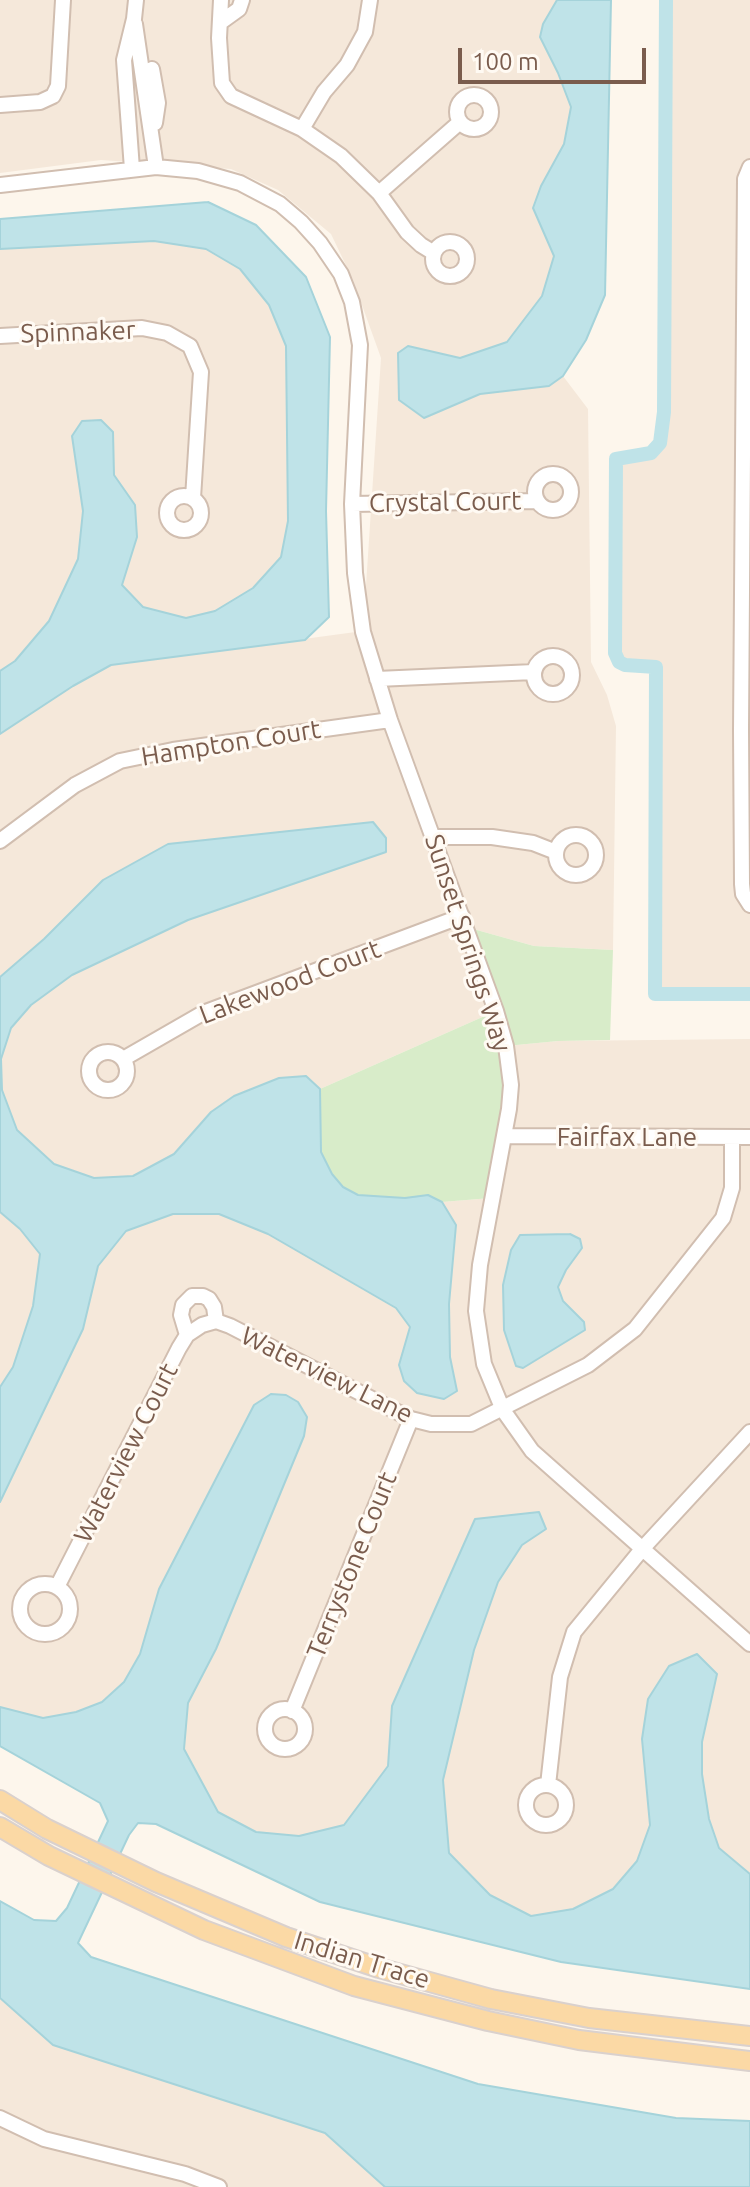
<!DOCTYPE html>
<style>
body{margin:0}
#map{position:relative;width:750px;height:2187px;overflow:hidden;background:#fdf6ec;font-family:Ubuntu,sans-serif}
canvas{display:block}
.scale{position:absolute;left:458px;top:48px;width:188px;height:36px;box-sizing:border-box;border:4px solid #7a5c4d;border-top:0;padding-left:10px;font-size:24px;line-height:28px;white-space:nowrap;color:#7a5c4d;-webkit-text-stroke:6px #fffaf3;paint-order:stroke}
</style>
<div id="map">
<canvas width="750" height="2187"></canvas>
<div class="scale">100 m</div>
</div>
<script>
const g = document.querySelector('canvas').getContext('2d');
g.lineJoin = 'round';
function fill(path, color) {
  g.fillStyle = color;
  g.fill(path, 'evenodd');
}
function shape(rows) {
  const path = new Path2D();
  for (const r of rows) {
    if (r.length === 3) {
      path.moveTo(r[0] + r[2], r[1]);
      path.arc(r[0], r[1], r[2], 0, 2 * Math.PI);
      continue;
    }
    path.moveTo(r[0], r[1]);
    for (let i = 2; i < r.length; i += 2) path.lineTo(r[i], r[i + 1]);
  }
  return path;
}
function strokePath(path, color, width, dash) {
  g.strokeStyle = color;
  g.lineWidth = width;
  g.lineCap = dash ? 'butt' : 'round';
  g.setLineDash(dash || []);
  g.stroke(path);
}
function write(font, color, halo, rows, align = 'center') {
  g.font = font + ' Ubuntu,sans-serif';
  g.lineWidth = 6;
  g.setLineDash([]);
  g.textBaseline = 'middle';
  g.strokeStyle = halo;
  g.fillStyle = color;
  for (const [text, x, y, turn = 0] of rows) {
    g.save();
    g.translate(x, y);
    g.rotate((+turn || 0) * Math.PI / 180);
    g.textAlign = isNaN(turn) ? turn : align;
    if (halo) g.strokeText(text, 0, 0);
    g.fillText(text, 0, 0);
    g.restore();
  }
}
const residential = shape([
 [0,0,557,0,543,24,571,107,564,144,541,186,533,208,554,256,542,296,507,342,460,358,408,346,424,418,480,394,549,386,563,376,588,409,591,662,607,695,616,726,613,950,534,946,466,927,496,1011,320,1089,305,1076,279,1078,211,1112,174,1154,133,1176,94,1178,54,1164,17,1130,2,1090,1,1059,11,1028,31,1005,72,975,188,920,44,939,0,977,0,734,73,686,111,665,363,631,381,358,353,280,331,234,278,190,231,169,101,160,0,173],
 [666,0,750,0,750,994,655,994,656,667,625,665,619,662,615,653,616,459,651,453,660,443,664,412],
 [154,241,206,249,240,269,269,305,286,346,288,521,281,557,253,588,215,611,186,618,143,607,122,585,137,537,135,505,114,475,113,432,72,437,83,511,78,559,49,621,15,661,0,671,0,249],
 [750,1039,750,1874,719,1848,709,1819,702,1774,702,1742,705,1718,642,1739,650,1825,637,1861,612,1889,572,1909,531,1916,490,1895,449,1853,443,1780,474,1650,498,1582,522,1545,546,1529,539,1512,392,1706,388,1766,344,1825,299,1836,256,1832,218,1812,183,1749,188,1703,216,1649,304,1436,271,1394,254,1405,159,1589,140,1654,124,1682,102,1702,76,1712,43,1718,0,1707,0,1502,83,1329,98,1266,126,1231,173,1214,219,1214,268,1234,396,1308,410,1327,400,1365,457,1391,450,1357,449,1304,456,1225,442,1202,491,1198,506,1046,558,1041],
 [0,1212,20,1229,40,1254,33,1306,13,1367,0,1387],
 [0,1998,53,2045,325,2133,385,2187,0,2187]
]);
const green = shape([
 [466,927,534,946,613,950,610,1040,558,1041,506,1046,511,1085,491,1198,442,1202,428,1195,405,1198,358,1195,343,1187,332,1174,321,1152,320,1089,496,1011]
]);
const water = shape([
 [557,0,611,0,605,295,586,340,563,376,549,386,480,394,424,418,399,400,398,353,408,346,460,358,507,342,542,296,554,256,533,208,541,186,564,144,571,107,558,73,540,37,543,24,557,0],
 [208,202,256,225,306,277,330,337,326,511,329,617,305,640,111,665,73,686,0,734,0,671,15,661,49,621,78,559,83,511,72,436,82,421,101,420,113,432,114,475,135,505,137,537,122,585,143,607,186,618,215,611,253,588,281,557,288,521,286,346,269,305,240,269,206,249,154,241,0,249,0,219,208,202],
 [373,822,386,838,386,852,188,920,72,975,31,1005,11,1028,1,1059,2,1090,17,1130,54,1164,94,1178,133,1176,174,1154,211,1112,234,1096,279,1078,306,1076,320,1089,321,1152,332,1174,343,1187,358,1195,405,1198,428,1195,442,1202,456,1225,449,1304,450,1357,457,1391,444,1399,417,1393,404,1381,399,1365,410,1327,396,1308,268,1234,219,1214,173,1214,126,1231,98,1266,83,1329,0,1502,0,1387,13,1367,33,1306,40,1254,20,1229,0,1212,0,977,44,939,103,880,168,844,373,822],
 [570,1234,580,1239,582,1248,566,1270,558,1287,563,1301,584,1322,585,1330,523,1368,516,1366,504,1330,503,1285,511,1250,520,1235,570,1234],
 [271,1394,286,1395,298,1402,307,1417,304,1436,216,1649,188,1703,184,1749,218,1812,256,1832,299,1836,344,1825,388,1766,392,1706,475,1519,539,1512,546,1529,522,1545,498,1582,474,1650,443,1780,449,1853,490,1895,531,1916,573,1909,613,1889,637,1861,650,1825,642,1739,648,1699,669,1666,697,1654,717,1674,702,1742,702,1774,709,1819,719,1848,750,1874,750,1989,561,1962,320,1902,156,1824,138,1823,129,1835,78,1943,91,1957,478,2084,676,2118,750,2121,750,2187,385,2187,325,2133,53,2045,0,1998,0,1901,34,1920,56,1921,67,1908,108,1821,100,1803,0,1746,0,1707,43,1718,76,1712,102,1702,124,1682,140,1654,159,1589,254,1405,271,1394]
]);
const canal = shape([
 [666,0,664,412,660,443,651,453,616,459,615,653,619,662,625,665,656,667,655,994,750,994]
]);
const minor = shape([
 [221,0,219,38,222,83,231,96,302,129,341,156,379,193,407,232,421,245,434,253],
 [221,22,239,9,242,0],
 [135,24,156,167],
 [152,69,158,103,155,123],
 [474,112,17],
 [0,105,40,102,53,96,58,86,63,0],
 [302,129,324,92,347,65,365,32,370,0],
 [750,167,745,179,741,730,742,884,743,894,750,905],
 [132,169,124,60,134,19,136,0],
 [0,185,156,167,198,171,240,183,280,204,301,222,320,243,341,274,352,302,360,345,352,504,355,573,363,632,390,720,496,1011,506,1046,511,1085,509,1109,480,1265,476,1311,484,1364,503,1410,532,1451,750,1644],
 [379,193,460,122],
 [450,259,17],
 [0,336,142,328,167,333,190,346,201,372,193,498],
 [553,492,18],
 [184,513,17],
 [352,504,537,501],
 [553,675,19],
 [377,679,534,672],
 [576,855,20],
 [433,837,492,837,533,843,556,852],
 [0,841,75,785,120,761,173,750,390,720],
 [108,1071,19],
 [123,1059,203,1013,462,916],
 [504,1136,750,1137],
 [187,1335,181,1315,183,1305,192,1296,203,1296,209,1299,214,1307,216,1321],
 [45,1609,25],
 [57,1587,179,1348,187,1335,202,1325,216,1321,230,1326,411,1419,431,1424,471,1424,588,1365,635,1329,723,1218,732,1188,732,1137],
 [285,1729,20],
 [292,1711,411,1419],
 [546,1805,20],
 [548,1785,560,1677,574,1632,643,1548,750,1432],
 [0,2118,44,2139,185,2174,219,2187]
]);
const major = shape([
 [0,1800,47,1829,156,1882,286,1937,379,1968,491,1999,589,2018,750,2036],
 [0,1827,49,1856,204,1930,354,1986,488,2021,579,2040,750,2061]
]);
const streetNames = [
 ["Spinnaker",78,332,-2],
 ["Crystal Court",445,502,-1],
 ["Hampton Court",231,743,-9],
 ["Sunset Springs Way",468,943,72],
 ["Lakewood Court",290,982,-21],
 ["Fairfax Lane",627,1137],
 ["Waterview Lane",327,1375,26],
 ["Waterview Court",126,1453,-63],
 ["Terrystone Court",352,1565,-68],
 ["Indian Trace",362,1960,17]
];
fill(residential, '#f5e8da');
fill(green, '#d8ecc9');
fill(water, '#bfe3e8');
strokePath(water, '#a5d3da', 2);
strokePath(canal, '#bfe3e8', 14);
strokePath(minor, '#d1beb0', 18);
strokePath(major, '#dad1cd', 22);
strokePath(minor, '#fff', 14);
strokePath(major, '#fbd9a5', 18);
write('26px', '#7a5c4d', '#fffaf3', streetNames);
</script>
